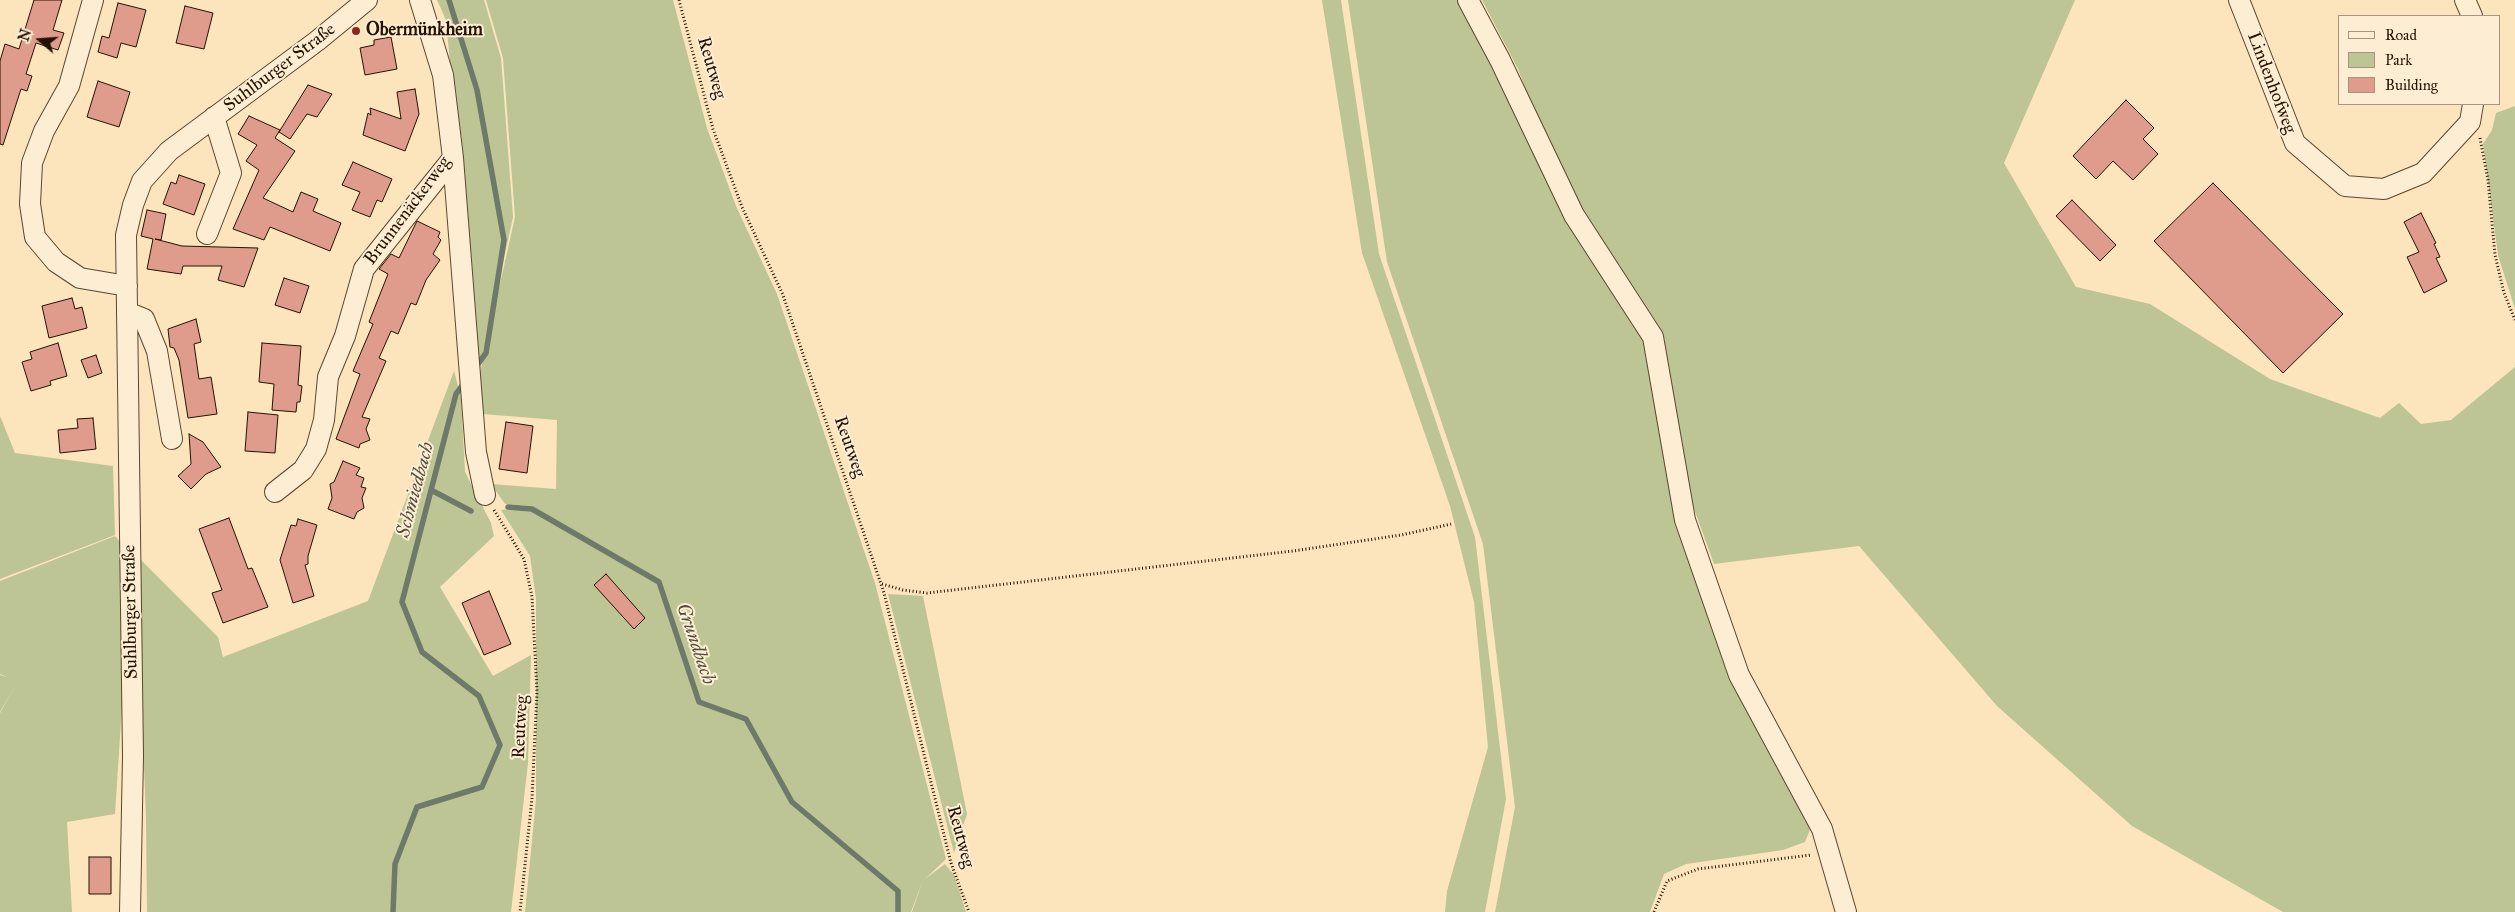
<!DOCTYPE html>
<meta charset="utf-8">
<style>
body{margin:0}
#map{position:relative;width:2515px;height:912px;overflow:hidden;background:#fce4bc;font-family:"IM FELL Great Primer",serif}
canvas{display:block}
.legend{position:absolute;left:2338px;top:15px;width:162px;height:90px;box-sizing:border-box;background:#fdedd3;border:1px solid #a7957f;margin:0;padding:6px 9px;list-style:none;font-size:15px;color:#251200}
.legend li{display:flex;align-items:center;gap:10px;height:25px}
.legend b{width:25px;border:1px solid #a7957f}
.north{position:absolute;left:15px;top:15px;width:50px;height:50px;-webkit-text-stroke:4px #fdedd3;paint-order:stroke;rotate:288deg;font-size:14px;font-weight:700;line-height:20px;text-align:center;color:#251200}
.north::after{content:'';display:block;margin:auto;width:18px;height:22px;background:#251200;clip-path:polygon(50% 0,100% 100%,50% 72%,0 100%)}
</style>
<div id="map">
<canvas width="2515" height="912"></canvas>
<ul class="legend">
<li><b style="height:6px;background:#fdedd3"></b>Road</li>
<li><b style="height:14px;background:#bcc593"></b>Park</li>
<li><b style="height:14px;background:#df9b8b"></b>Building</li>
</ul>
<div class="north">N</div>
</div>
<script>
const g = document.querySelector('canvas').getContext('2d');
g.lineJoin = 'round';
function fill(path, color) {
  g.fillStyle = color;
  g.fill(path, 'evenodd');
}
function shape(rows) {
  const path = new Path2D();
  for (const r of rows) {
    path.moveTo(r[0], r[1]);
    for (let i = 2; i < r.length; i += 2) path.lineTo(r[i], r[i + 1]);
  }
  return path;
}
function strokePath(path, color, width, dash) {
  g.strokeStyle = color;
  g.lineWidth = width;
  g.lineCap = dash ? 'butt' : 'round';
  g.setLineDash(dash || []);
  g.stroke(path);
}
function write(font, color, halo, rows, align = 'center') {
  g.font = font + ' "IM FELL Great Primer",serif';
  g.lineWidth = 4;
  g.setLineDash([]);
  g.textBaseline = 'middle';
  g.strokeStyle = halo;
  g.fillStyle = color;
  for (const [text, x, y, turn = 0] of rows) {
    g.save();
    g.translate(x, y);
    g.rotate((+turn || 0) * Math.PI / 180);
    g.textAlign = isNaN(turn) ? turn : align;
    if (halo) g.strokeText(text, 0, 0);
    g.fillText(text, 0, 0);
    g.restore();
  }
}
const green = shape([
 [437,0,484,0,501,58,513,217,479,374,446,20],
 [486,0,673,0,707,128,736,206,777,294,875,583,946,859,925,879,945,864,954,875,966,912,912,912,923,880,911,912,525,912,536,799,536,599,530,556,501,510,530,506,505,504,491,484,556,489,557,420,483,414,480,373,515,217,503,58],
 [1322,0,1341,0,1379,254,1475,537,1506,799,1485,912,1445,912,1447,891,1488,747,1474,602,1450,506,1362,253],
 [1348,0,1460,0,1646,338,1678,521,1811,827,1805,842,1783,850,1686,864,1664,874,1650,912,1495,912,1515,807,1483,544,1387,262],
 [1482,0,2075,0,2004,163,2076,287,2150,304,2270,379,2380,418,2399,403,2421,424,2451,420,2515,367,2515,912,2283,912,2132,826,1997,706,1859,546,1714,564,1693,506,1659,326,1582,208,1543,134,1518,69],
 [2515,106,2515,309,2498,255,2483,144,2492,130,2496,113],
 [454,371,461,397,465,472,491,523,494,536,440,587,493,676,531,655,528,763,511,912,147,912,146,818,136,555,218,637,223,657,368,601],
 [0,416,15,453,113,466,115,535,0,579],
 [115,536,121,543,124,675,115,814,67,822,72,912,0,912,0,713,17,683,0,712,0,675,7,677,0,674,0,581],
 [888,594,923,596,967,814,954,853]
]);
const stream = shape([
 [449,0,477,90,504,240,486,353,475,368],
 [431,490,471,511],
 [508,507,532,509,659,582,699,702,746,719,792,802,898,891,898,912],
 [393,912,395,864,417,807,482,787,500,745,479,696,422,652,402,602,456,394,465,382]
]);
const building = shape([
 [34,0,62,0,53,30,64,33,58,50,36,43,26,74,32,76,27,91,21,89,3,145,0,144,0,61,5,44,19,49,34,0],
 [118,3,146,10,136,47,121,43,117,58,98,52,102,36,109,38,118,3],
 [185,6,213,13,204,49,176,43,185,6],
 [391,37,397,69,365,75,360,48,374,45,374,40,391,37],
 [98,81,130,92,119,127,87,117,98,81],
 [308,85,332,94,317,117,307,114,290,139,279,132,308,85],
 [415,89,419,114,405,151,363,135,368,113,371,115,370,108,401,119,397,92,415,89],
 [2126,100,2154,128,2143,139,2158,154,2133,180,2113,161,2096,179,2073,156,2126,100],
 [249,116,280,130,275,138,295,151,263,198,293,212,301,192,318,199,313,211,341,223,330,251,270,227,264,240,233,229,259,170,246,161,257,145,238,134,249,116],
 [353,162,392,179,382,202,377,200,370,217,352,210,360,192,342,185,353,162],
 [179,175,205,184,194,215,163,204,171,182,176,184,179,175],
 [2213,183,2343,314,2283,373,2154,241,2213,183],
 [2072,200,2116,245,2100,261,2056,216,2072,200],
 [147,210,166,214,161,240,155,239,182,246,258,248,244,287,218,280,222,266,183,266,181,274,147,269,153,239,141,236,147,210],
 [2421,213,2436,243,2434,244,2440,257,2436,258,2447,281,2424,293,2407,257,2419,252,2404,222,2421,213],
 [417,221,440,232,438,237,441,240,433,254,440,260,426,280,416,305,411,303,398,334,391,331,379,358,386,361,362,417,370,419,366,429,370,440,360,444,359,448,336,439,360,374,353,371,373,324,369,322,388,274,379,269,391,254,399,258,417,221],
 [284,278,309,286,300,313,275,305,284,278],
 [72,298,75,309,82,307,87,328,49,338,42,306,72,298],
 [196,319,201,342,194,344,199,379,211,377,217,414,188,418,179,360,174,348,170,347,168,329,196,319],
 [58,343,67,376,50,381,51,385,31,391,22,362,32,359,30,352,58,343],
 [262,343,301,346,298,385,302,386,300,402,297,402,296,412,272,410,274,384,259,382,262,343],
 [96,355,102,373,88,378,81,360,96,355],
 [248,412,278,415,275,453,245,451,248,412],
 [93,418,96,449,60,453,58,430,78,428,77,419,93,418],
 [506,422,533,426,527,473,499,469,506,422],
 [189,434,203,442,221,467,206,474,191,489,178,476,191,464,189,434],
 [343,461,360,468,356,475,364,478,361,487,366,488,362,498,364,508,357,512,354,519,328,509,332,498,330,484,334,482,343,461],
 [229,518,248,569,252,568,268,607,223,623,212,593,222,590,199,529,229,518],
 [298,519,317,525,308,556,308,564,305,565,314,596,293,603,280,560,291,525,296,526,298,519],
 [606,574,645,618,634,629,594,585,606,574],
 [489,591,511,644,484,655,462,603,489,591],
 [89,857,111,857,111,894,89,894,89,857]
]);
const path = shape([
 [679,0,713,129,742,207,783,295,884,593,951,863,969,912],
 [2480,138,2488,180,2495,255,2504,293,2515,320],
 [494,510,524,559,532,597,537,692,532,798,520,912],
 [882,584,903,590,927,593,1293,551,1401,535,1451,524],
 [1654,912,1667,881,1698,869,1811,855]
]);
const minor = shape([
 [93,0,69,86,44,131,32,163,30,204,35,237,56,262,80,278,127,286],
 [420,0,443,75,453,158,476,452,485,495],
 [1468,0,1500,60,1574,215,1653,337,1685,520,1739,675,1822,829,1846,912],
 [2239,0,2295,143,2345,186,2384,189,2423,173,2470,122,2473,104],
 [2465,0,2472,16],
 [207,234,231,173,214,117],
 [127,312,144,319,157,351,172,439],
 [275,492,303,470,316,449,324,420,328,377,345,336,364,269,453,158],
 [130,912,133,756,126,235,133,205,142,181,169,151,317,41,367,0]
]);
const markers = [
 [356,31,5,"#8f2418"]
];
const poiNames = [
 ["Obermünkheim",366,31]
];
const streetNames = [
 ["Suhlburger Straße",280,68,-37],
 ["Reutweg",711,68,74],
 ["Lindenhofweg",2271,83,69],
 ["Brunnenäckerweg",408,211,-53],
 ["Reutweg",849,447,71],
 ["Suhlburger Straße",131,612,-91],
 ["Reutweg",521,727,-87],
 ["Reutweg",960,837,75]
];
const waterNames = [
 ["Schmiedbach",416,490,-75],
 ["Grundbach",695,644,71]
];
fill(green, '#bcc593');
strokePath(stream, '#6e796b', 5.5);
fill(building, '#df9b8b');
strokePath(building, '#251200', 1);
strokePath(minor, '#5b462f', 22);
strokePath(path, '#251200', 3, [1, 2.5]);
strokePath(minor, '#fdedd3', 20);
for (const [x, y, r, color] of markers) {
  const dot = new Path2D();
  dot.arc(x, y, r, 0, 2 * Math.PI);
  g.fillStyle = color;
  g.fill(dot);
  strokePath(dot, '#fdedd3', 2);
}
write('bold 18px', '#251200', '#fdedd3', poiNames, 'left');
write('18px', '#251200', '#fdedd3', streetNames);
write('italic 19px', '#504e3e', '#fdedd3', waterNames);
</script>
